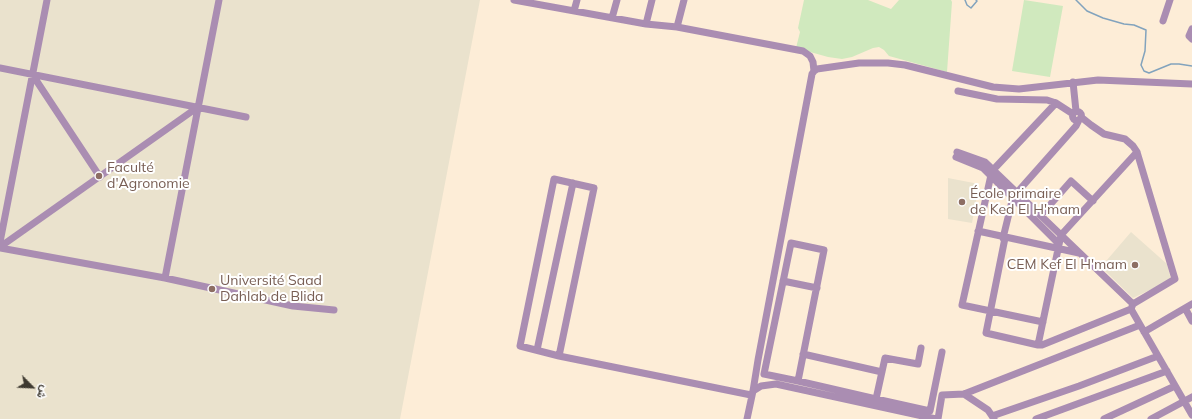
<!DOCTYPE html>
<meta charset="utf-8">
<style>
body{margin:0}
#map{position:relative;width:1192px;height:419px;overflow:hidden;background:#fdedd7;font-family:Mulish,Vazirmatn,sans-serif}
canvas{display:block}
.north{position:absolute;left:12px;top:367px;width:40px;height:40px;-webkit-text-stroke:3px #fff;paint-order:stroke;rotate:114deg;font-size:11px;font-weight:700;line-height:16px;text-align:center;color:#3e3930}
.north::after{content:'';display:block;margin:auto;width:14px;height:18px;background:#3e3930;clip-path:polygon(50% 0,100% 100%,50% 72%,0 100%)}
</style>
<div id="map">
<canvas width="1192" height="419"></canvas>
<div class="north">ش</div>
</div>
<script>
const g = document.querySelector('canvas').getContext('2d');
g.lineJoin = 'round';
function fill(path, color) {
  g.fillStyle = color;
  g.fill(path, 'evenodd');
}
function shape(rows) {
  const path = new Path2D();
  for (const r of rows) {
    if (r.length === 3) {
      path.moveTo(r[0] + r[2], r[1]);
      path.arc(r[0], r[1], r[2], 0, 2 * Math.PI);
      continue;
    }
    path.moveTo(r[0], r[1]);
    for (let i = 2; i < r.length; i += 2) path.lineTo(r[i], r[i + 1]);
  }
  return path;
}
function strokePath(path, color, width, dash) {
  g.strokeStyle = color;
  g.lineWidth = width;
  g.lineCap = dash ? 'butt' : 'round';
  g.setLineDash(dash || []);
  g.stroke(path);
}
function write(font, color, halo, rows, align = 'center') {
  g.font = font + ' Mulish,sans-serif';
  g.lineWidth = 4;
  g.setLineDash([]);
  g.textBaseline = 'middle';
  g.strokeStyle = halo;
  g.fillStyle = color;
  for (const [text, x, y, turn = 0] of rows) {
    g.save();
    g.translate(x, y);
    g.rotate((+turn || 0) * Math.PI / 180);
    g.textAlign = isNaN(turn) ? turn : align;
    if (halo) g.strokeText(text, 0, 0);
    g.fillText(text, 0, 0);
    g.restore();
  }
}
const education = shape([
 [0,0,480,0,400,419,0,419],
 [948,178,979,184,972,223,948,219],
 [1131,232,1167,264,1171,280,1133,298,1101,267]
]);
const green = shape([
 [804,0,868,0,891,9,899,0,951,0,952,2,947,72,889,56,884,50,879,47,873,48,852,57,842,59,828,57,796,48,800,32,798,28],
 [1024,0,1063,6,1050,77,1012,71]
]);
const stream = shape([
 [965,0,967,5,971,8,977,1,976,0],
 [1076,0,1087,11,1103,18,1124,24,1134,25,1146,30,1145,51,1141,65,1144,71,1149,73,1171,64,1179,64,1192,66]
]);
const minor = shape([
 [514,0,646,24,677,27,803,51,810,56,813,62,814,71],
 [574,11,577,0],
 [612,18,617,0],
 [1163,21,1170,0],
 [646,24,652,0],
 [677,27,684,0],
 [1192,29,1189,36,1192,39],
 [0,68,246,117],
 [32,74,100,177],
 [1073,82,1076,111],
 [958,91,997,99,1047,100,1056,103,1073,114],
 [1077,116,4.5],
 [1081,117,1091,125,1104,134,1125,139,1133,146,1137,152,1175,279,1133,304,1131,309,1192,415],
 [957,152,985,162,1061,235,1038,345],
 [956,157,983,168,1059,244],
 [1041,215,1071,181,1093,201],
 [978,231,1079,253],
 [1003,238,1013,197,1076,126,1079,120],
 [1005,238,986,333,1038,345,1042,345,1131,309],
 [0,242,47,0],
 [0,247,198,107],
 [0,248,165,278,293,306,334,310],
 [165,278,219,0],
 [783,281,817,288],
 [1133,304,1061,235,1137,152],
 [1185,308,1192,321],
 [1043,322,962,305,991,175,993,170,1056,103],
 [1144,332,1192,304],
 [537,350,573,183],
 [803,354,882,372],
 [559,356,594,188,554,179,520,346,559,356,751,395],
 [798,381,824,250,791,243,764,374,798,381,876,399,930,411,942,352],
 [753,391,761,386,776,384,936,419],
 [964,394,988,410,994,419],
 [876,399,885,358,918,364,921,348],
 [992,416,1079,386,1158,356],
 [747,419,753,391,758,360,812,74,814,71,817,69,859,63,888,63,905,65,993,87,1019,89,1098,80,1192,84],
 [938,419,942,395,964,394,1140,325],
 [1036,419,1167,371],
 [1104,419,1175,386],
 [1151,419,1192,397]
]);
const markers = [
 [99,176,4,"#8d6e63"],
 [962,202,4,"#8d6e63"],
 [1135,265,4,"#8d6e63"],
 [212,289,4,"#8d6e63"]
];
const educationNames = [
 ["Faculté",107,168],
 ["d'Agronomie",107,184],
 ["École primaire",970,194],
 ["de Ked El H'mam",970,210],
 ["CEM Kef El H'mam",1127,265,"right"],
 ["Université Saad",220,281],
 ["Dahlab de Blida",220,297]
];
fill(education, '#eae2cd');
fill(green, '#d0e9be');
strokePath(stream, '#82a3bd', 1.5);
strokePath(minor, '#aa8db2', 7);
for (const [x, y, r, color] of markers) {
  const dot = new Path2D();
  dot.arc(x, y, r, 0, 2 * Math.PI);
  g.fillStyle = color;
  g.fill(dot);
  strokePath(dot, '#fff', 1.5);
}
write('14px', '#785e54', '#fff', educationNames, 'left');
</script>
